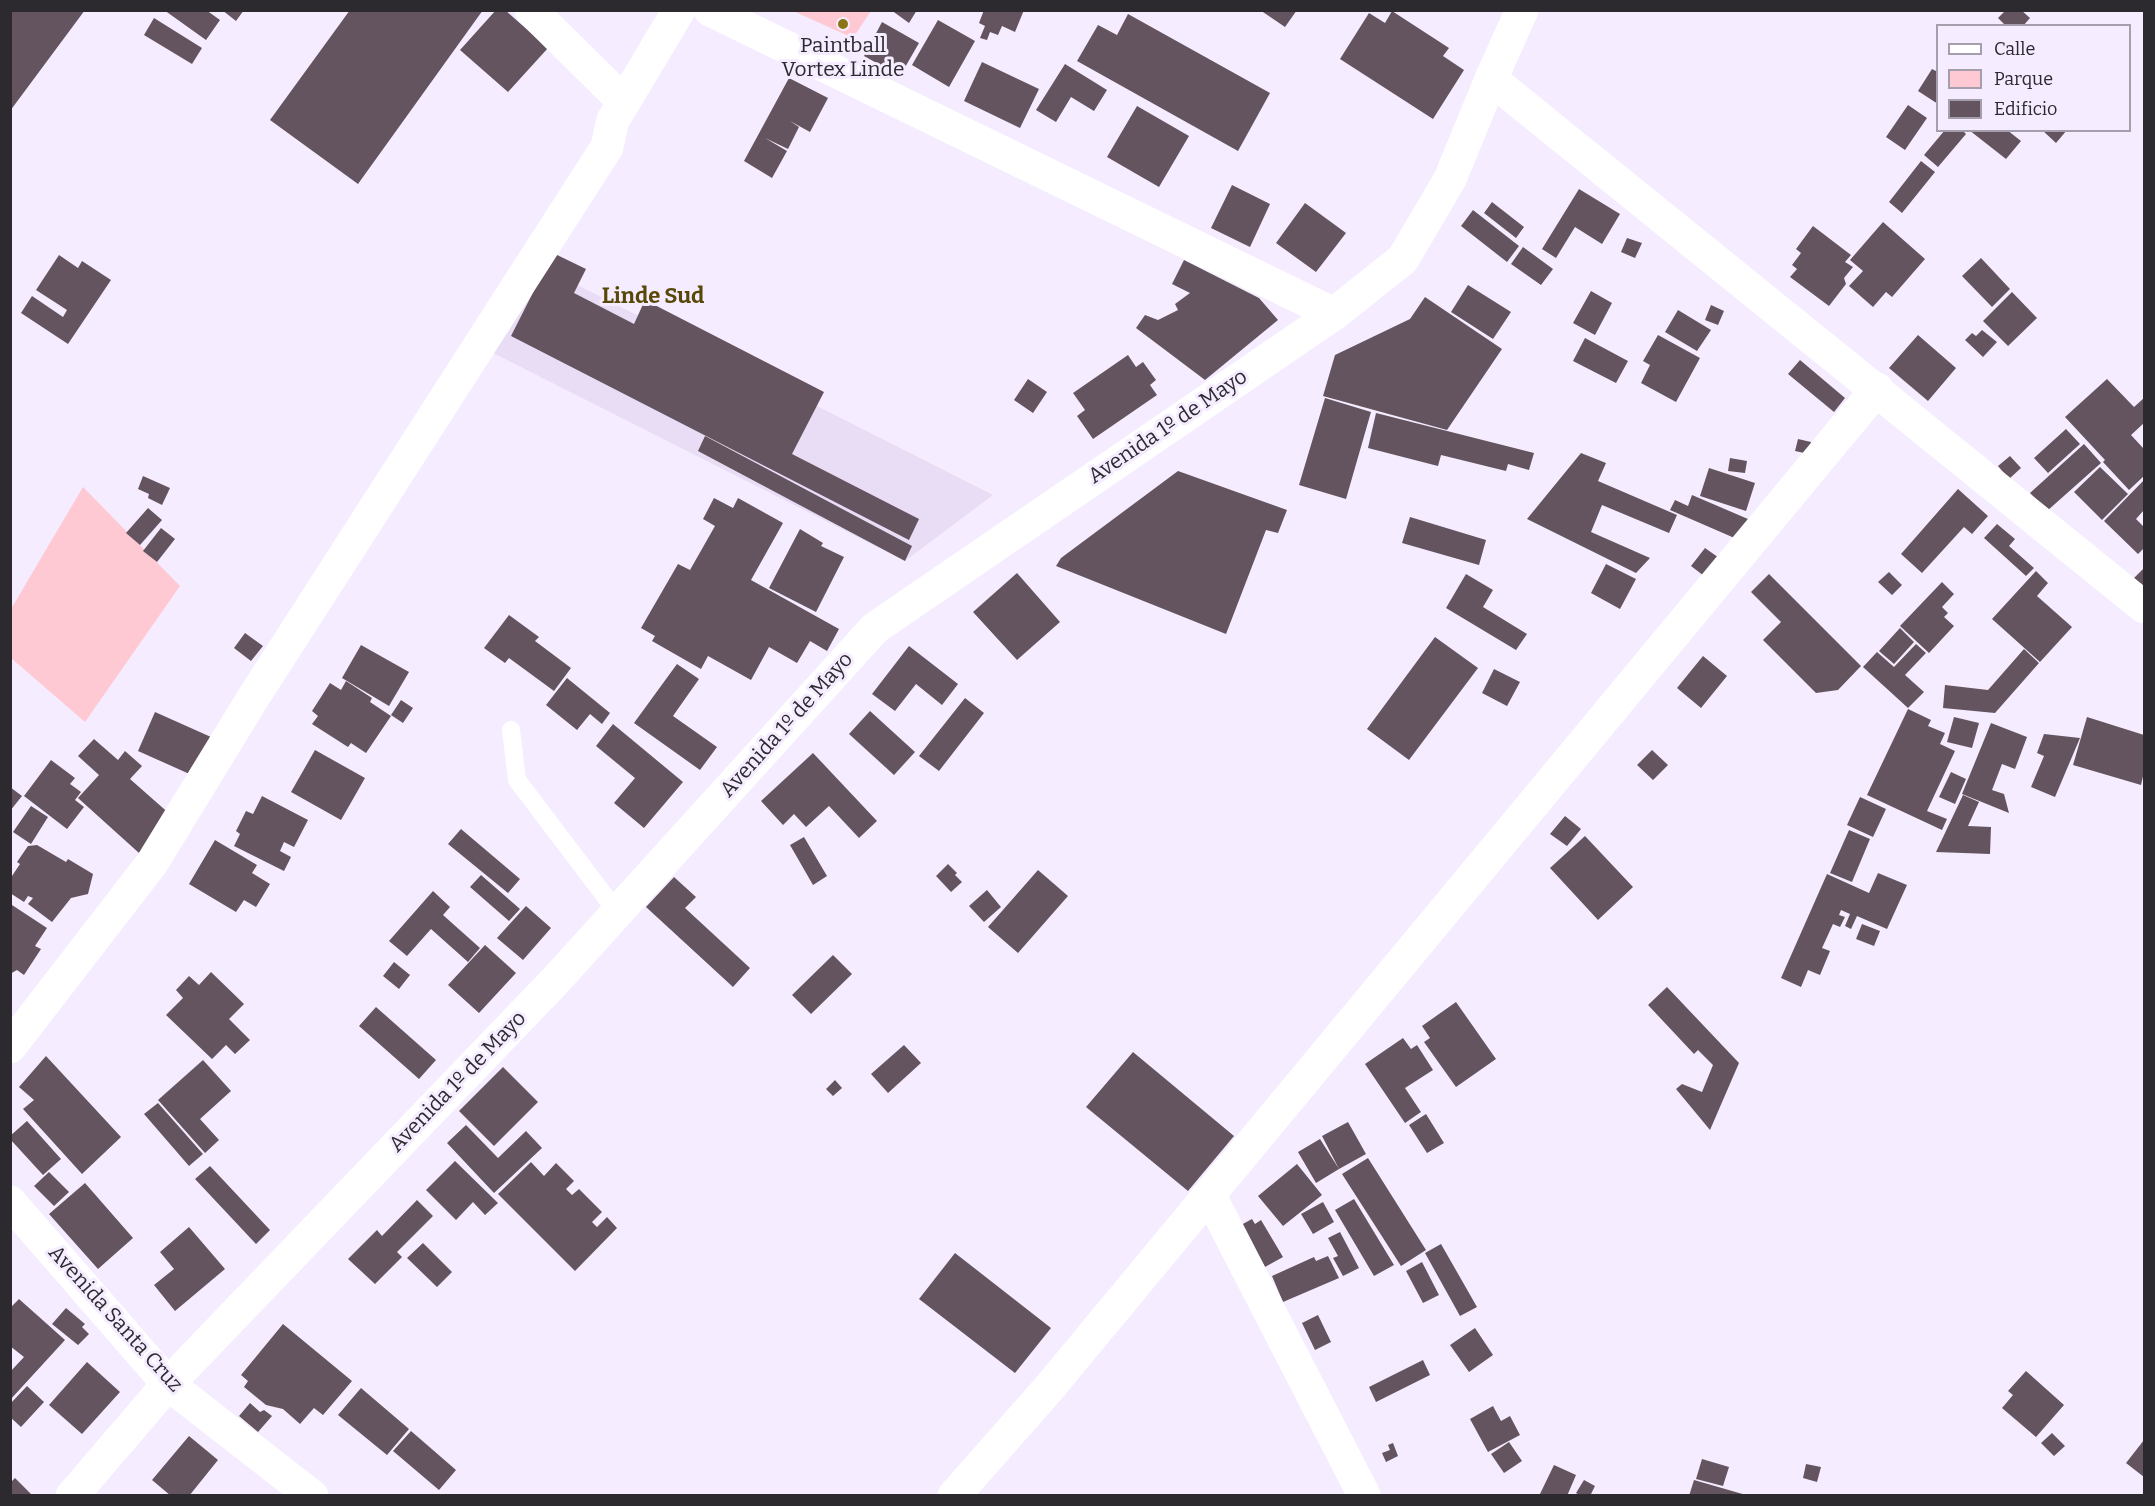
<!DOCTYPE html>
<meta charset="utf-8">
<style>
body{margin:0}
#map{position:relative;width:2155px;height:1506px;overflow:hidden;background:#f5ecff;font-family:Bitter,serif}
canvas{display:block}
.frame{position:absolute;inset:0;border:12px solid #2c292f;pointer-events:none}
.legend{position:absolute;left:1936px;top:24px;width:195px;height:108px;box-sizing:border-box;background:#f5ecff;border:2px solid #a59eac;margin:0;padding:8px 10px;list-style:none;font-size:18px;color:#2c292f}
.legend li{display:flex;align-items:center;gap:12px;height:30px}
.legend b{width:30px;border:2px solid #a59eac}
</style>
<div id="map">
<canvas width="2155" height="1506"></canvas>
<div class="frame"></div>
<ul class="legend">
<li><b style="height:8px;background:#fff"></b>Calle</li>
<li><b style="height:16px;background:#fec9d3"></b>Parque</li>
<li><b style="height:16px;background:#64545f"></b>Edificio</li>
</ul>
</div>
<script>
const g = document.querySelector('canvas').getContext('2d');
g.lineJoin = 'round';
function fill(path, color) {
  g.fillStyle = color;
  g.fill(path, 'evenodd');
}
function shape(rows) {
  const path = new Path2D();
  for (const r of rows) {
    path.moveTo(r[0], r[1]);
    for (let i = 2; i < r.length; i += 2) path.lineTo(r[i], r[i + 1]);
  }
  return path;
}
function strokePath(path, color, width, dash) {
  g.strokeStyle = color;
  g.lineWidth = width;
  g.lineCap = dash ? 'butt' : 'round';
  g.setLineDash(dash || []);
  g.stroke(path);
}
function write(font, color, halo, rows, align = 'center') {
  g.font = font + ' Bitter,serif';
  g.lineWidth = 6;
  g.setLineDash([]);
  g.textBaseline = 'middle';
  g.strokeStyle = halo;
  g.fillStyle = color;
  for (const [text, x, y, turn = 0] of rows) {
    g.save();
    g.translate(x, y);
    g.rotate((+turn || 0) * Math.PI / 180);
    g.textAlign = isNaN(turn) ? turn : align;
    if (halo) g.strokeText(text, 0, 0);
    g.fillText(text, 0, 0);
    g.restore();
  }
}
const built = shape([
 [548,270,993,495,905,561,489,351]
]);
const green = shape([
 [793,11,871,10,871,11,853,38],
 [83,487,180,586,85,722,11,658,11,609]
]);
const building = shape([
 [10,10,85,10,10,111],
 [164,10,206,10,220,20,206,40],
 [222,10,244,10,236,21],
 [350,10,483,10,358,184,270,120],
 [496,10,505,10,548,48,508,92,460,50],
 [891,10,917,10,909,23],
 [984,10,1024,10,1015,32,1002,26,998,35,990,32,987,40,980,38,985,26,979,23],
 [1260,10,1297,10,1285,27],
 [2006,10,2021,10,2030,18,2023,26,2006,26,1998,18],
 [1392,11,1449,48,1443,56,1464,70,1433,119,1340,59,1369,13,1385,23],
 [1128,14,1270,93,1238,151,1077,61,1098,25,1117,35],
 [154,18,202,48,192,64,144,35],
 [938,20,975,41,949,87,912,65],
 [882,22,919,43,900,76,864,56],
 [982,62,1039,89,1020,128,964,101],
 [1065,64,1107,90,1094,111,1071,97,1056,122,1036,110],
 [1932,69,1938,72,1938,104,1918,91],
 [789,78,828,98,810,132,790,121,799,127,788,149,765,138,787,151,772,178,744,161],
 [1908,105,1927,118,1905,150,1886,137],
 [1137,106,1189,136,1159,187,1107,157],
 [1945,130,1962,130,1966,134,1938,167,1924,155],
 [1969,130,2007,130,2021,141,2006,159],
 [2042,130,2067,130,2056,143],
 [1921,161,1935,172,1902,213,1889,202],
 [1232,185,1270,204,1250,247,1211,228],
 [1579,189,1620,214,1602,244,1575,227,1556,258,1542,249],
 [1492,202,1524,227,1516,238,1484,213],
 [1305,203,1346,233,1316,272,1276,243],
 [1473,210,1519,246,1507,262,1461,226],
 [1883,222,1925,259,1892,297,1886,292,1873,307,1849,286,1863,271,1850,260],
 [1813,226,1851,255,1845,262,1853,267,1844,278,1846,284,1829,306,1790,277,1797,269,1792,265,1801,253,1796,249],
 [1627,238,1642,243,1635,258,1621,252],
 [1523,247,1553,269,1541,285,1511,264],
 [553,253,586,269,574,293,634,324,645,300,824,392,792,454,919,519,909,540,511,336],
 [59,255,78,268,82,261,111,280,68,344,21,313,32,296,63,317,67,310,36,290],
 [1981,258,2010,289,1992,307,1962,276],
 [1184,260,1259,298,1278,320,1205,380,1136,328,1145,315,1158,320,1178,310,1175,304,1190,293,1172,284],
 [1468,285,1511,312,1493,339,1451,312],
 [1591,291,1612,303,1595,335,1573,323],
 [2012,292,2037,318,2008,346,1983,321],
 [1425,297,1502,349,1447,430,1323,396,1335,355,1410,319],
 [1711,305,1724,311,1718,325,1705,320],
 [1678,310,1711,330,1697,351,1665,332],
 [1982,330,1997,342,1983,357,1965,340,1972,333,1976,336],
 [1658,335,1700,358,1676,402,1641,383,1650,365,1643,361],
 [1918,335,1956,368,1928,401,1889,368],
 [1585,338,1628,361,1616,383,1573,361],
 [1128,355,1136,367,1143,362,1156,380,1150,385,1157,395,1093,439,1077,416,1085,410,1073,393],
 [1800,360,1845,398,1834,412,1788,374],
 [1028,379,1047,392,1033,413,1014,400],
 [2107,379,2134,407,2144,398,2144,423,2131,435,2144,449,2144,476,2129,490,2103,462,2105,460,2065,417],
 [1325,398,1371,412,1346,499,1299,485],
 [1376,413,1534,453,1529,470,1508,464,1506,471,1441,455,1438,466,1368,448],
 [2066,429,2080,444,2048,473,2034,458],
 [705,436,912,546,905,561,698,451],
 [1798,439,1811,442,1809,454,1795,451],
 [2084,444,2101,463,2047,511,2030,493],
 [1581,453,1606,463,1598,481,1677,515,1669,533,1602,505,1591,532,1650,558,1636,573,1527,519],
 [2010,456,2021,468,2009,479,1998,466],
 [1730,458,1747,461,1745,473,1728,471],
 [2100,467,2128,494,2102,520,2074,492],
 [1709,468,1755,483,1746,511,1700,496],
 [1178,471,1287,510,1278,533,1266,530,1226,634,1056,566,1061,558],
 [143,476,170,488,162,505,148,498,149,494,138,489],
 [2144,480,2144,510,2136,519,2144,527,2144,548,2138,554,2104,521],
 [1958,489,1988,516,1972,534,1964,527,1922,573,1901,554],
 [1692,495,1755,522,1746,543,1670,510,1675,500,1688,506],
 [714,498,733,508,738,498,783,523,751,580,839,629,827,651,810,641,797,663,769,647,751,680,708,656,701,669,652,641,655,636,641,628,678,564,690,570,715,526,703,519],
 [148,508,162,520,140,545,126,533],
 [1410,517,1486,540,1479,565,1402,543],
 [1997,524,2015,539,2009,546,2034,568,2026,576,1984,538],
 [161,528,175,539,157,562,143,551],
 [800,529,823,543,821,546,844,557,816,612,769,588],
 [1705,548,1722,560,1708,579,1691,566],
 [1606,564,1636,579,1620,609,1591,593],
 [2144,568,2144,588,2134,578],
 [2036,571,2048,583,2037,596,2072,627,2040,662,1992,619],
 [1889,572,1902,585,1892,595,1878,582],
 [1017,573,1060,622,1017,660,973,612],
 [1466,574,1493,590,1483,607,1527,634,1516,650,1446,608],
 [1769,574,1861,666,1838,690,1816,693,1763,640,1781,622,1751,592],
 [1942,582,1954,594,1942,607,1948,613,1944,617,1954,626,1929,653,1900,626],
 [509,615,539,637,535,641,571,668,554,691,509,658,505,663,484,648],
 [1900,628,1914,642,1894,664,1879,651],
 [245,633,263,646,251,661,234,648],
 [1435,637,1478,668,1409,760,1367,729],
 [1916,644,1926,653,1905,675,1924,692,1908,708,1863,667,1877,652,1894,667],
 [361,645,409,672,389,706,342,678],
 [909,646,958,684,942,705,916,684,895,711,872,694],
 [2024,649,2039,663,1995,713,1943,708,1945,685,1988,690],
 [1703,656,1727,676,1701,708,1677,688],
 [677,664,699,679,673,716,717,747,700,770,634,723],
 [1494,669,1520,682,1507,706,1482,693],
 [567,678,610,713,602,724,590,714,577,730,546,705],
 [346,681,372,698,370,702,391,716,366,753,351,743,348,747,312,724,318,716,312,711,330,683,341,690],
 [965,698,984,713,939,771,919,756],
 [401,700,413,708,403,723,391,715],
 [1908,709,1931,720,1928,726,1945,733,1940,744,1955,751,1927,811,1947,819,1942,830,1867,795],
 [870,711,915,752,894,775,849,734],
 [155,712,211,737,194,776,138,751],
 [1954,717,1979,723,1972,748,1947,742],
 [2087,717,2144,735,2144,772,2141,785,2073,765],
 [1991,723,2027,737,2015,769,2002,764,1992,790,2004,794,2009,813,1962,794],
 [613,724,683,782,644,828,614,803,635,778,596,746],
 [2044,734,2080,738,2055,797,2031,787,2044,756,2037,753],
 [94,739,118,760,125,751,142,766,130,779,172,816,139,853,78,798,99,775,78,756],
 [315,750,365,778,341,820,291,792],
 [1652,750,1668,765,1653,780,1637,765],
 [813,753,877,821,859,838,829,806,806,827,794,814,783,825,761,801],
 [51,760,75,778,70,784,81,792,75,800,84,807,67,829,24,796],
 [1951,772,1966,779,1955,804,1939,797],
 [10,787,22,796,10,811],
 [1963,795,1979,802,1968,826,1991,827,1990,854,1936,852],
 [262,796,308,820,294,847,284,842,280,851,291,857,284,871,234,846,240,834,236,831,246,811,253,814],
 [1860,797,1886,809,1873,837,1847,825],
 [31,806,48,817,31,844,13,832],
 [1565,816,1581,829,1567,846,1550,834],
 [461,829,520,879,508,893,448,844],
 [1849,830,1870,839,1852,882,1830,873],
 [1585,836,1633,887,1598,920,1550,868],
 [804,837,827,876,813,885,790,845],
 [215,840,257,865,252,873,270,884,256,907,244,900,236,912,189,884],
 [37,845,66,862,68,859,93,874,88,894,71,898,52,922,28,904,33,898,28,896,24,902,10,893,10,879,20,864,17,862,28,846],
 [948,864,957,873,955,875,962,882,951,892,936,876],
 [1038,870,1068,896,1018,953,988,927],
 [1878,873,1907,885,1887,929,1857,916,1851,929,1845,926,1850,914,1841,910,1839,915,1845,917,1840,927,1833,924,1822,948,1830,951,1820,975,1808,970,1801,987,1781,978,1827,874,1869,893],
 [481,875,520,909,509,921,470,887],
 [674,877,696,897,685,908,750,968,733,987,646,907],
 [987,890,1001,907,984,922,969,906],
 [433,891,450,907,443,915,480,948,468,962,431,929,407,956,389,941],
 [12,905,47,928,35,946,41,949,24,975,17,970,10,974,10,907],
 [526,906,551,928,523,960,497,938],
 [1862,924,1880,931,1874,946,1856,939],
 [485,945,516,973,479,1013,448,985],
 [833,955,852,974,811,1014,792,995],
 [394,962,410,975,399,989,383,976],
 [211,972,244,1004,229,1019,250,1040,235,1054,226,1045,212,1059,166,1015,183,998,176,990,189,976,199,985],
 [1667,987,1739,1063,1710,1130,1676,1089,1682,1084,1702,1092,1713,1065,1698,1050,1694,1054,1648,1005],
 [1456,1002,1496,1059,1456,1087,1424,1042,1430,1038,1422,1026],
 [376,1007,436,1060,419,1079,359,1026],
 [1403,1038,1411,1049,1417,1045,1433,1070,1405,1088,1421,1112,1405,1123,1365,1064],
 [904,1045,921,1063,888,1093,871,1074],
 [1133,1052,1234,1136,1188,1191,1086,1107],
 [46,1056,121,1137,82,1174,23,1109,34,1100,19,1087],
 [203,1060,231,1091,200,1119,219,1140,205,1153,158,1100],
 [503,1067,538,1102,494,1146,459,1111],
 [835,1080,842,1088,833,1096,826,1089],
 [158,1103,203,1154,189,1166,144,1114],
 [1426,1114,1444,1143,1427,1153,1409,1125],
 [27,1121,61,1159,43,1175,10,1139,10,1136],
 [1348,1122,1366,1154,1339,1169,1322,1136],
 [466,1125,498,1158,526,1131,542,1148,494,1193,447,1143],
 [1320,1139,1339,1169,1316,1183,1298,1152],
 [1368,1158,1426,1250,1401,1266,1342,1174],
 [455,1161,498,1203,485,1215,473,1202,456,1220,426,1190],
 [531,1162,544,1176,556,1163,574,1181,566,1189,572,1195,579,1189,602,1212,592,1222,597,1227,607,1217,617,1228,575,1271,498,1194],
 [1297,1164,1322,1195,1283,1226,1258,1196],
 [210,1166,270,1230,256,1244,195,1179],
 [49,1172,69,1192,54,1206,34,1186],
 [85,1183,133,1238,98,1269,49,1214],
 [1354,1199,1394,1265,1374,1276,1335,1210],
 [417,1200,433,1216,397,1252,402,1257,375,1284,348,1259,377,1230,382,1236],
 [1323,1202,1334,1222,1313,1234,1301,1214],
 [1252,1219,1255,1224,1261,1220,1283,1257,1265,1267,1241,1225],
 [189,1227,225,1269,175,1311,154,1285,174,1269,160,1252],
 [1340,1232,1359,1268,1343,1276,1333,1258,1338,1256,1328,1238],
 [423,1243,452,1272,437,1287,407,1258],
 [1441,1244,1477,1307,1460,1316,1425,1253],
 [955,1253,1051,1328,1015,1373,919,1299],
 [1328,1256,1339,1278,1283,1302,1272,1276,1314,1257,1316,1261],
 [1422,1262,1439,1295,1423,1303,1406,1271],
 [19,1299,65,1340,10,1400,10,1372,24,1357,10,1346,10,1308],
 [66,1308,85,1324,82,1327,89,1334,78,1345,52,1324],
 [1318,1315,1331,1342,1315,1350,1302,1323],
 [283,1324,352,1381,323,1415,314,1408,300,1424,283,1409,266,1405,244,1387,248,1381,241,1375],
 [1475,1328,1493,1355,1469,1372,1450,1345],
 [1423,1360,1430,1375,1376,1402,1369,1387],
 [87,1362,120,1392,82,1434,49,1405],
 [2026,1371,2064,1405,2036,1437,2002,1408,2013,1395,2008,1391],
 [27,1386,44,1402,21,1427,10,1417,10,1404],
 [361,1388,409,1429,387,1455,338,1415],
 [250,1403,260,1412,264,1410,272,1416,258,1432,239,1416],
 [1493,1406,1501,1421,1510,1416,1520,1435,1488,1452,1470,1419],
 [411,1431,456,1470,439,1490,393,1451],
 [2052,1433,2065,1446,2054,1456,2041,1443],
 [189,1436,218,1460,189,1496,171,1496,152,1480],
 [2144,1440,2144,1477,2126,1463],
 [1509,1442,1522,1461,1504,1473,1491,1454],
 [1393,1443,1398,1456,1386,1462,1382,1453,1390,1450,1388,1445],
 [1702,1459,1729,1467,1723,1486,1696,1479],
 [1806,1464,1821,1467,1817,1482,1803,1478],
 [1554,1465,1576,1475,1567,1496,1539,1496],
 [15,1478,33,1496,10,1496,10,1483],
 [1584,1480,1595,1486,1590,1496,1581,1496,1576,1493],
 [1694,1480,1746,1495,1746,1496,1689,1496]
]);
const lane = shape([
 [511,730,517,780,617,912]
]);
const street = shape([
 [531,10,624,102,679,10],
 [710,10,1334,314],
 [1491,79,2144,607],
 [10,1047,152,863,253,698,607,147,613,120,624,102],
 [1210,1196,1364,1495],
 [10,1202,168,1384,312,1496],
 [954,1496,1049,1388,1877,389]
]);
const secondary = shape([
 [72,1496,168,1384,555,981,875,628,1334,314,1403,259,1450,179,1491,79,1522,10]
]);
const markers = [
 [843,24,6,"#8a7417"]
];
const poiNames = [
 ["Paintball",843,46],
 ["Vortex Linde",843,70]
];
const streetNames = [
 ["Avenida 1º de Mayo",1168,427,-34],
 ["Avenida 1º de Mayo",787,725,-48],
 ["Avenida 1º de Mayo",458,1082,-46],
 ["Avenida Santa Cruz",115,1319,48]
];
const neighbourhoodNames = [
 ["Linde Sud",653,297]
];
fill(built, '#e9ddf6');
fill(green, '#fec9d3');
fill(building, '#64545f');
strokePath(lane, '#fff', 18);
strokePath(street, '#fff', 33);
strokePath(secondary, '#fff', 33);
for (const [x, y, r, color] of markers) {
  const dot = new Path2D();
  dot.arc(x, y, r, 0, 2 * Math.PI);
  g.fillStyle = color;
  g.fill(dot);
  strokePath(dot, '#f5ecff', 2);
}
write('21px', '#2c292f', '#f5ecff', poiNames);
write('21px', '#2c292f', '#f5ecff', streetNames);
write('bold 22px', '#584807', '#f5ecff', neighbourhoodNames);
</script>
